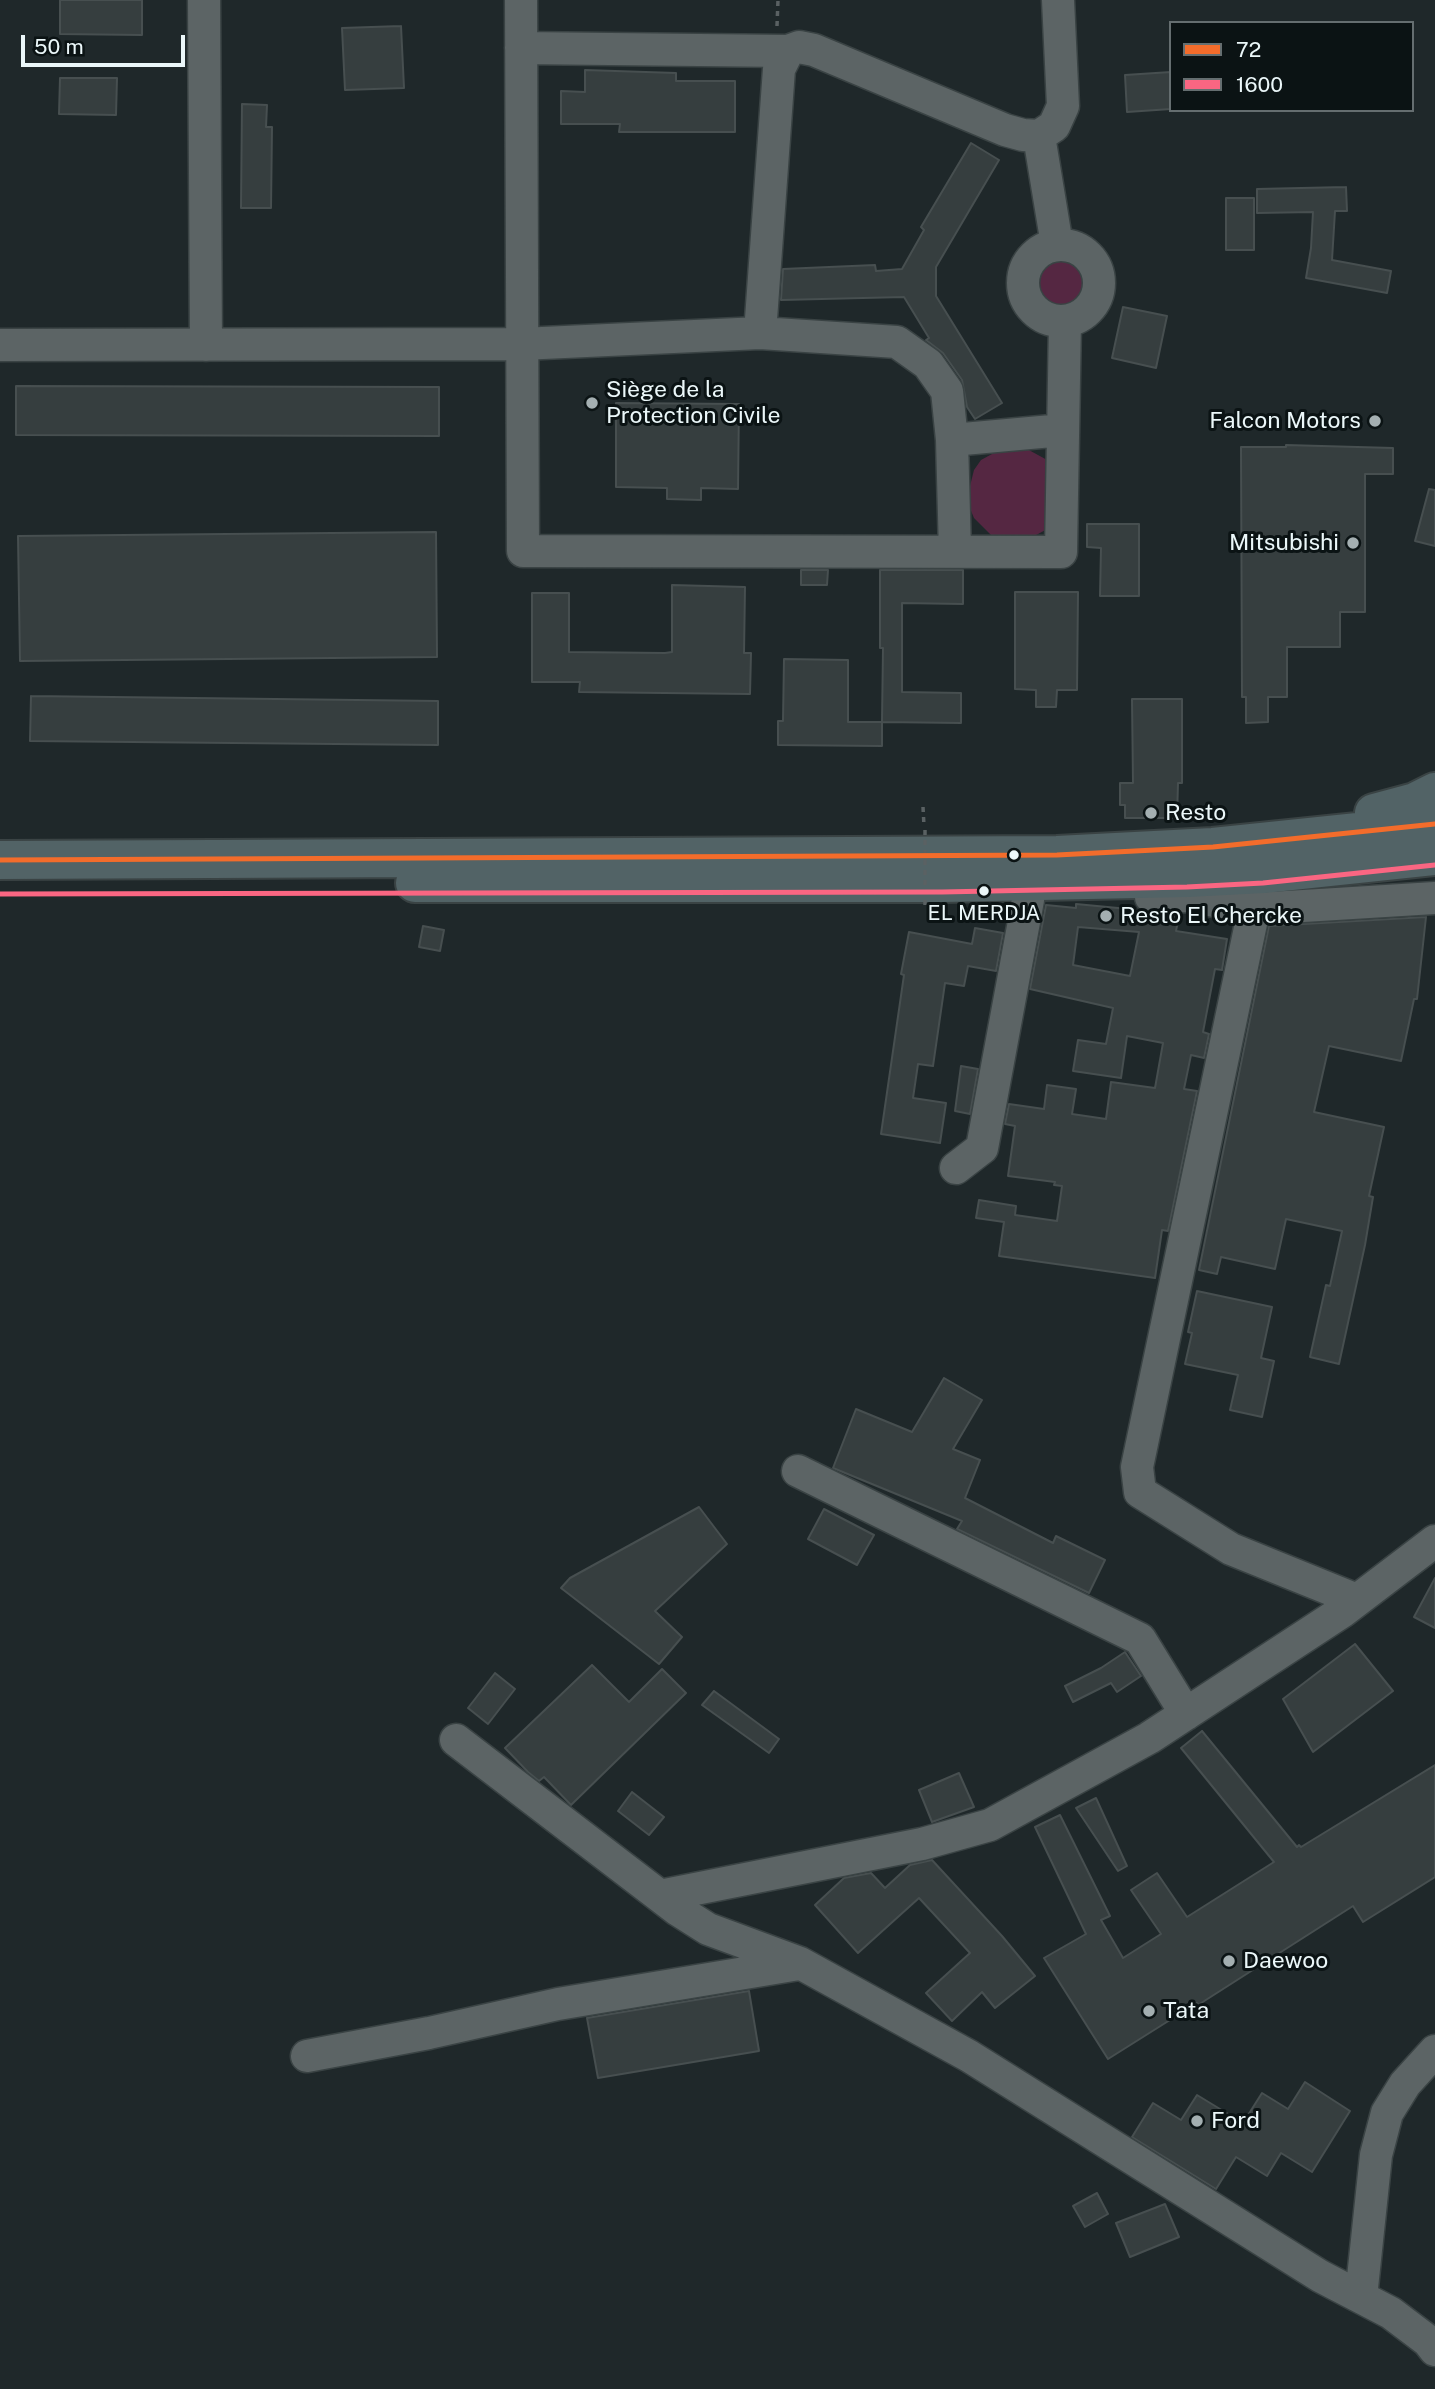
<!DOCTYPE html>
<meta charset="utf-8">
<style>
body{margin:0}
#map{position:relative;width:1435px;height:2389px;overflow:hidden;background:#1f282a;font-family:"Public Sans",sans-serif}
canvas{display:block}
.legend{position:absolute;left:1169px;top:21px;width:245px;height:91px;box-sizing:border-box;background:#0b1314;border:2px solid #656e70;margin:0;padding:9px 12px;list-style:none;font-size:21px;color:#ebf7f9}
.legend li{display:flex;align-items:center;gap:14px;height:35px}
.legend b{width:35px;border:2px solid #656e70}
.scale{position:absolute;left:21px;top:35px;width:164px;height:32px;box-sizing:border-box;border:4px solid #ebf7f9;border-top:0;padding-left:9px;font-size:21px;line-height:24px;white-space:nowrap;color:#ebf7f9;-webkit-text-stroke:5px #0b1314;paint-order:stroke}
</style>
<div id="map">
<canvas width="1435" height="2389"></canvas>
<ul class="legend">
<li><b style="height:9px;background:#f36c2b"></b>72</li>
<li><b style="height:9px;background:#fa6682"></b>1600</li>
</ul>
<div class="scale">50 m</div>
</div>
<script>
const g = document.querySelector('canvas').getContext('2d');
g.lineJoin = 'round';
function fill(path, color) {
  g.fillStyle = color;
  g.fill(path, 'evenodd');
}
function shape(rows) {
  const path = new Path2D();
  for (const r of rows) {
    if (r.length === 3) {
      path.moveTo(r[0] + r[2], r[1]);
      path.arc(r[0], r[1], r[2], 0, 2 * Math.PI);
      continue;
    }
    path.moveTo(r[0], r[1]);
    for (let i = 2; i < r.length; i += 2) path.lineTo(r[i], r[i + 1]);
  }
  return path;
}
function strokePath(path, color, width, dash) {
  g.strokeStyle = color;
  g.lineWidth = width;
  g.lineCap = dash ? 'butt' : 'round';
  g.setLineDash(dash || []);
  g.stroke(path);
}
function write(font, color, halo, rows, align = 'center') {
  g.font = font + ' "Public Sans",sans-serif';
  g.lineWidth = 6;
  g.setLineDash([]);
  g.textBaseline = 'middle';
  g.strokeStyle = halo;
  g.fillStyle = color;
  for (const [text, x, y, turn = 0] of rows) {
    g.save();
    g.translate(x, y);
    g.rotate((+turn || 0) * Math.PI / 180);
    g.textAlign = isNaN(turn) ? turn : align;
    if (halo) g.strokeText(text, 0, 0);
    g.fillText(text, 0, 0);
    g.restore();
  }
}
const green = shape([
 [1062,283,22],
 [1003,448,1027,449,1049,461,1049,528,1027,540,1003,540,991,535,974,518,969,506,968,494,974,470,981,460]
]);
const building = shape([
 [60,0,142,0,142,35,60,34,60,0],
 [401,26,404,88,345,90,342,28,401,26],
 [585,70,676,73,676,81,735,81,735,132,619,132,620,124,561,124,561,91,585,92,585,70],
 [1171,72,1171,109,1127,112,1125,75,1171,72],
 [60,78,117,78,116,115,59,114,60,78],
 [242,104,267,105,266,127,272,127,271,208,241,208,242,104],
 [971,143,999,160,936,267,936,296,1002,403,975,419,967,407,962,380,943,353,926,340,929,338,904,297,781,300,783,269,875,265,876,271,902,269,924,230,921,227,971,143],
 [1346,187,1347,211,1335,211,1332,260,1391,271,1387,293,1306,278,1311,248,1313,212,1257,213,1257,189,1346,187],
 [1226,198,1254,198,1254,250,1226,250,1226,198],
 [1123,307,1167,316,1156,368,1112,358,1123,307],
 [16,386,439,387,439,436,16,435,16,386],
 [616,403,739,404,738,489,701,488,701,500,667,499,667,488,616,487,616,403],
 [1286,445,1393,448,1393,474,1365,474,1365,612,1340,612,1340,647,1287,647,1287,697,1268,697,1268,722,1246,723,1246,697,1242,697,1241,447,1286,447,1286,445],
 [1429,489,1435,490,1435,546,1415,541,1429,489],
 [1087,524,1139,524,1139,596,1100,596,1101,548,1087,547,1087,524],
 [436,532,437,657,20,661,18,536,436,532],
 [801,570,828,570,827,585,801,585,801,570],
 [880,570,963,570,963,604,902,603,902,692,961,693,961,723,882,722,883,648,880,648,880,570],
 [672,585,745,587,744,653,751,653,750,694,579,692,580,682,532,682,532,593,569,593,569,652,665,653,672,652,672,585],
 [1015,592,1078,592,1077,690,1057,690,1056,707,1036,707,1036,690,1015,689,1015,592],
 [784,659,848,660,848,722,882,722,882,746,778,745,778,721,783,721,784,659],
 [31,696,438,701,438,745,30,741,31,696],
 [1132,699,1182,699,1182,783,1178,783,1177,818,1125,818,1125,805,1120,805,1120,783,1133,783,1132,699],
 [1076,904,1139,910,1151,915,1179,916,1176,931,1227,939,1222,970,1215,969,1203,1032,1209,1034,1204,1058,1191,1055,1184,1089,1197,1091,1168,1231,1162,1230,1155,1278,999,1256,1004,1222,976,1218,979,1200,1016,1206,1015,1215,1057,1221,1062,1186,1054,1185,1055,1182,1008,1176,1015,1126,1005,1124,1009,1104,1044,1109,1047,1085,1076,1089,1072,1114,1106,1119,1111,1082,1155,1088,1163,1043,1127,1036,1121,1078,1073,1071,1078,1040,1106,1044,1113,1008,1030,989,1046,905,1076,908,1076,904],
 [1078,927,1139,932,1130,976,1073,965,1078,927],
 [1426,917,1417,999,1414,999,1401,1061,1329,1046,1314,1112,1384,1127,1369,1196,1373,1197,1365,1245,1339,1364,1310,1357,1326,1285,1330,1286,1342,1231,1286,1219,1275,1269,1221,1257,1217,1274,1199,1270,1269,926,1426,917],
 [423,926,444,930,440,951,419,947,423,926],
 [975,928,1003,933,996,971,968,966,964,986,945,983,933,1066,918,1064,913,1098,946,1103,940,1143,881,1134,904,975,901,974,909,932,972,944,975,928],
 [961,1066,978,1069,970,1114,955,1111,961,1066],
 [1197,1291,1272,1307,1261,1358,1274,1361,1262,1417,1230,1410,1238,1375,1185,1364,1192,1333,1188,1332,1197,1291],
 [944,1378,982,1400,953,1449,980,1460,965,1498,1053,1543,1056,1536,1105,1560,1089,1593,957,1529,962,1521,833,1468,856,1409,912,1432,944,1378],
 [699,1507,727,1544,655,1611,682,1637,659,1664,561,1588,570,1578,699,1507],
 [824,1509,874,1535,857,1565,808,1539,824,1509],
 [1435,1578,1435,1628,1414,1617,1435,1578],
 [1355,1644,1393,1691,1313,1752,1283,1699,1355,1644],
 [1125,1652,1141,1676,1117,1692,1111,1683,1073,1702,1065,1686,1101,1668,1125,1652],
 [592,1665,629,1702,662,1669,686,1693,571,1805,544,1777,539,1781,528,1772,505,1748,592,1665],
 [495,1673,515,1689,488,1724,468,1708,495,1673],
 [714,1691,779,1739,769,1753,702,1705,714,1691],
 [1202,1731,1297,1847,1299,1845,1301,1847,1435,1765,1435,1877,1363,1922,1353,1906,1198,2005,1197,2003,1108,2059,1044,1958,1086,1934,1035,1827,1060,1815,1110,1916,1101,1920,1123,1958,1161,1934,1131,1890,1157,1873,1187,1917,1274,1862,1181,1748,1202,1731],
 [959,1773,974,1807,932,1822,919,1790,959,1773],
 [632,1792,664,1817,649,1835,618,1811,632,1792],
 [1096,1798,1127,1866,1118,1871,1076,1808,1096,1798],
 [932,1860,1002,1936,1035,1976,995,2008,982,1992,952,2021,926,1993,970,1953,919,1898,858,1953,815,1905,844,1878,871,1873,885,1888,910,1865,932,1860],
 [749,1991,759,2051,598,2078,587,2018,749,1991],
 [1305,2082,1350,2111,1312,2172,1281,2153,1267,2176,1236,2157,1216,2189,1132,2137,1153,2103,1181,2120,1197,2095,1243,2123,1262,2093,1288,2109,1305,2082],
 [1097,2193,1108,2214,1085,2227,1073,2206,1097,2193],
 [1165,2204,1179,2237,1130,2257,1116,2223,1165,2204]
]);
const path = shape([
 [777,26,778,0],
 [923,807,924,826]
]);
const minor = shape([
 [204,0,206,345],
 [521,0,523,551,1061,552,1065,321],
 [521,48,788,51],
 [1039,136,1057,245],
 [1061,283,38],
 [760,333,897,342,928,364,947,391,952,440,955,552],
 [0,345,521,344,760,333,779,69,788,51,799,47,814,50,1005,130,1023,135,1039,136,1054,126,1063,106,1058,0],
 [952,440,1063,430],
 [1151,897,1190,896,1254,909,1435,898],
 [1254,909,1137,1467,1140,1492,1231,1549,1357,1600],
 [956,1168,982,1148,1028,900],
 [798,1471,1140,1639,1186,1714],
 [456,1740,678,1910,708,1929,800,1963,969,2056,1320,2276,1391,2313,1428,2341,1435,2350],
 [660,1896,922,1844,990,1825,1149,1738,1343,1611,1435,1541],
 [307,2056,429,2033,558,2004,799,1964],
 [1361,2297,1376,2155,1387,2113,1405,2084,1435,2051]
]);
const highway = shape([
 [1374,813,1415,802,1435,792],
 [0,860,1057,855,1213,847,1435,824],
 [415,883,942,883,1187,878,1263,874,1435,856]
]);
const pathBridge = shape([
 [925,830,925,908]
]);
const bus1 = shape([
 [0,860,1057,855,1213,847,1435,824]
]);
const bus2 = shape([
 [0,894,942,892,1187,887,1263,883,1435,865]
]);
const markers = [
 [592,403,7,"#a4afb1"],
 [1375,421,7,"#a4afb1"],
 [1353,543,7,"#a4afb1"],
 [1151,813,7,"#a4afb1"],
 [1014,855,6,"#ebf7f9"],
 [984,891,6,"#ebf7f9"],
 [1106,916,7,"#a4afb1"],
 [1229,1961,7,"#a4afb1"],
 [1149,2011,7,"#a4afb1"],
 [1197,2121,7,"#a4afb1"]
];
const busNames = [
 ["EL MERDJA",984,914]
];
const poiNames = [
 ["Siège de la",606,390],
 ["Protection Civile",606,416],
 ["Falcon Motors",1361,421,"right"],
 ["Mitsubishi",1339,543,"right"],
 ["Resto",1165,813],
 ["Resto El Chercke",1120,916],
 ["Daewoo",1243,1961],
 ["Tata",1163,2011],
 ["Ford",1211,2121]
];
fill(green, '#552742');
fill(building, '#363e3f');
strokePath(building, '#474f50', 2);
strokePath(minor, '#3a4344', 35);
strokePath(highway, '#3a4344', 42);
strokePath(path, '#5a6163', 3.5, [5, 5]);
strokePath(minor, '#5c6465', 32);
strokePath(highway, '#526366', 38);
strokePath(pathBridge, '#5a6163', 3.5, [5, 5]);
strokePath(bus1, '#f36c2b', 5);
strokePath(bus2, '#fa6682', 5);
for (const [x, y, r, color] of markers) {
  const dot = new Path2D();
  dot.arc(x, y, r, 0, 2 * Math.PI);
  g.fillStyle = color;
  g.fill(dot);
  strokePath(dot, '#0b1314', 2.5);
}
write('21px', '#ebf7f9', '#0b1314', busNames);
write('23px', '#ebf7f9', '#0b1314', poiNames, 'left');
</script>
